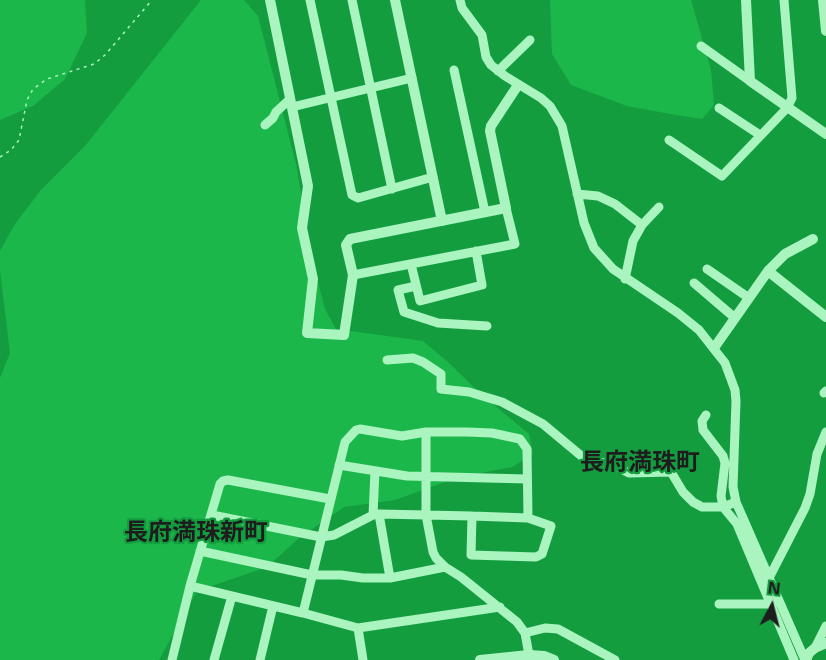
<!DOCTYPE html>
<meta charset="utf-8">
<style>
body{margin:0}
#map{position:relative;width:826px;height:660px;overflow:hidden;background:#149d3f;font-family:"Noto Sans",sans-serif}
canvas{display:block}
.north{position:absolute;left:742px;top:576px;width:60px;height:60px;-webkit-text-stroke:4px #149d3f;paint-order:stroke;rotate:7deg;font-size:16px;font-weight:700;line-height:24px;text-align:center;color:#1d1d1d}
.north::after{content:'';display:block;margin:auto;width:21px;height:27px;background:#1d1d1d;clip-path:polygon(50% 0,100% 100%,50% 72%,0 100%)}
</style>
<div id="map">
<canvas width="826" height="660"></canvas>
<div class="north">N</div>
</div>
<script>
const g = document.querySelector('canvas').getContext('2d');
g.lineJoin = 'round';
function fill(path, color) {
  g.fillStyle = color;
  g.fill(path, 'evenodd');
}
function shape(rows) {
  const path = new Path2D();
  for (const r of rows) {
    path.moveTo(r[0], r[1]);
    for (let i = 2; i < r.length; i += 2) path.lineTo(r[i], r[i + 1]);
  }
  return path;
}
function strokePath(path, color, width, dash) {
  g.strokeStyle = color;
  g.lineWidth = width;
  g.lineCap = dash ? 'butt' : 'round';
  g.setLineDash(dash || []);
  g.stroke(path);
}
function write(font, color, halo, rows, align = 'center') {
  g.font = font + ' "Noto Sans","Noto Sans JP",sans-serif';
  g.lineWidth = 4.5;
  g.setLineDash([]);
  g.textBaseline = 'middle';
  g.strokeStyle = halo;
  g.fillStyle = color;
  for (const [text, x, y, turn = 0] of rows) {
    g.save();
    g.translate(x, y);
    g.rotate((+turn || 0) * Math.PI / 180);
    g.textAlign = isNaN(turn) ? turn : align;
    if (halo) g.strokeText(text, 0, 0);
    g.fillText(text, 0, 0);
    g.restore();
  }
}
const green = shape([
 [0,0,85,0,87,33,65,79,33,106,0,120],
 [201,0,244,0,258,16,296,164,313,264,325,309,336,329,423,341,448,362,482,395,529,434,533,454,512,467,459,477,395,500,344,507,299,538,267,567,197,591,159,660,0,660,0,378,10,353,0,270,0,251,15,224,41,190,85,146],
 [550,0,691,0,711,70,714,105,702,119,676,115,627,106,571,85,552,54]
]);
const path = shape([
 [0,157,11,150,19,140,27,100,33,89,47,79,94,64,105,55,152,0]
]);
const minor = shape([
 [310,0,352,195,358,198,433,177],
 [352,0,392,189],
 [460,0,462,8,482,35,486,57,491,65,505,76,541,98,550,106,562,126,584,223,594,248,613,269,678,313,699,330,725,363,735,390,736,401,733,487,736,502,805,660],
 [701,46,750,81],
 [454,70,485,212],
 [498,71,530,40],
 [292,107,412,78],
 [719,108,760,135],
 [265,125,273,118,276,112,290,99],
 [669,140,722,176,787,108,792,98,784,0],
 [577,194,598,196,615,204,642,225],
 [411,264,420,301,482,285,476,251],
 [707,269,749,298],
 [353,275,515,244,506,208],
 [625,279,633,241,642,225,659,207],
 [694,283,735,318],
 [416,286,398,290,404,312,438,323,487,326],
 [387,360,413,358,423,362,441,374,441,389,469,392,502,402,543,424,585,459,594,462,609,463,629,473,671,472,683,492,693,502,702,507,723,507,736,502],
 [824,393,826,391],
 [706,415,702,421,703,430,723,456,725,463,721,496,723,507,737,524,794,660],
 [426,432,426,515,433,552,436,558,445,567,461,577,517,622,525,633,529,655],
 [339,465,407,476,527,479],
 [379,514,390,578],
 [212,515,321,537,334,535,373,515,379,514,426,515,472,516,528,518,551,526,542,554,536,557,471,555,472,516],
 [373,515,375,471],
 [200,551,312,575,341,575,363,578,390,578,445,567],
 [769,578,805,508,810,494,817,454,826,432],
 [190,586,303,613,358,628,500,607],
 [719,604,773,604],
 [303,613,345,442,356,430,360,429,402,436,426,432,467,432,492,433,520,439,527,449,528,518],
 [358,628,363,660],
 [525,633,545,628,558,629,615,660],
 [815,648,826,626],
 [172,660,190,586,220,484,223,481,228,480,330,499],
 [214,660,232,596],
 [260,660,273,606]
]);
const tertiary = shape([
 [270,0,308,186,302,228,313,279,307,333,344,335,353,275,346,245,350,239,506,208,490,131,491,126,518,85],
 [395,0,442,221],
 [746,0,750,81,826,134],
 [823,0,826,31],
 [768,271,826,317],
 [714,348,768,271,785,254,813,239],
 [480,660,529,655,544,656,554,660],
 [806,660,809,653,815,648,826,643]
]);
const quarterNames = [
 ["長府満珠町",640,463],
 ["長府満珠新町",196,533]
];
fill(green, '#1cb74b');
strokePath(path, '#aaf4c0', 1.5, [3, 4.5]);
strokePath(minor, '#aaf4c0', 9);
strokePath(tertiary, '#aaf4c0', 10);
write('bold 24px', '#1d1d1d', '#149d3f', quarterNames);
</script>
